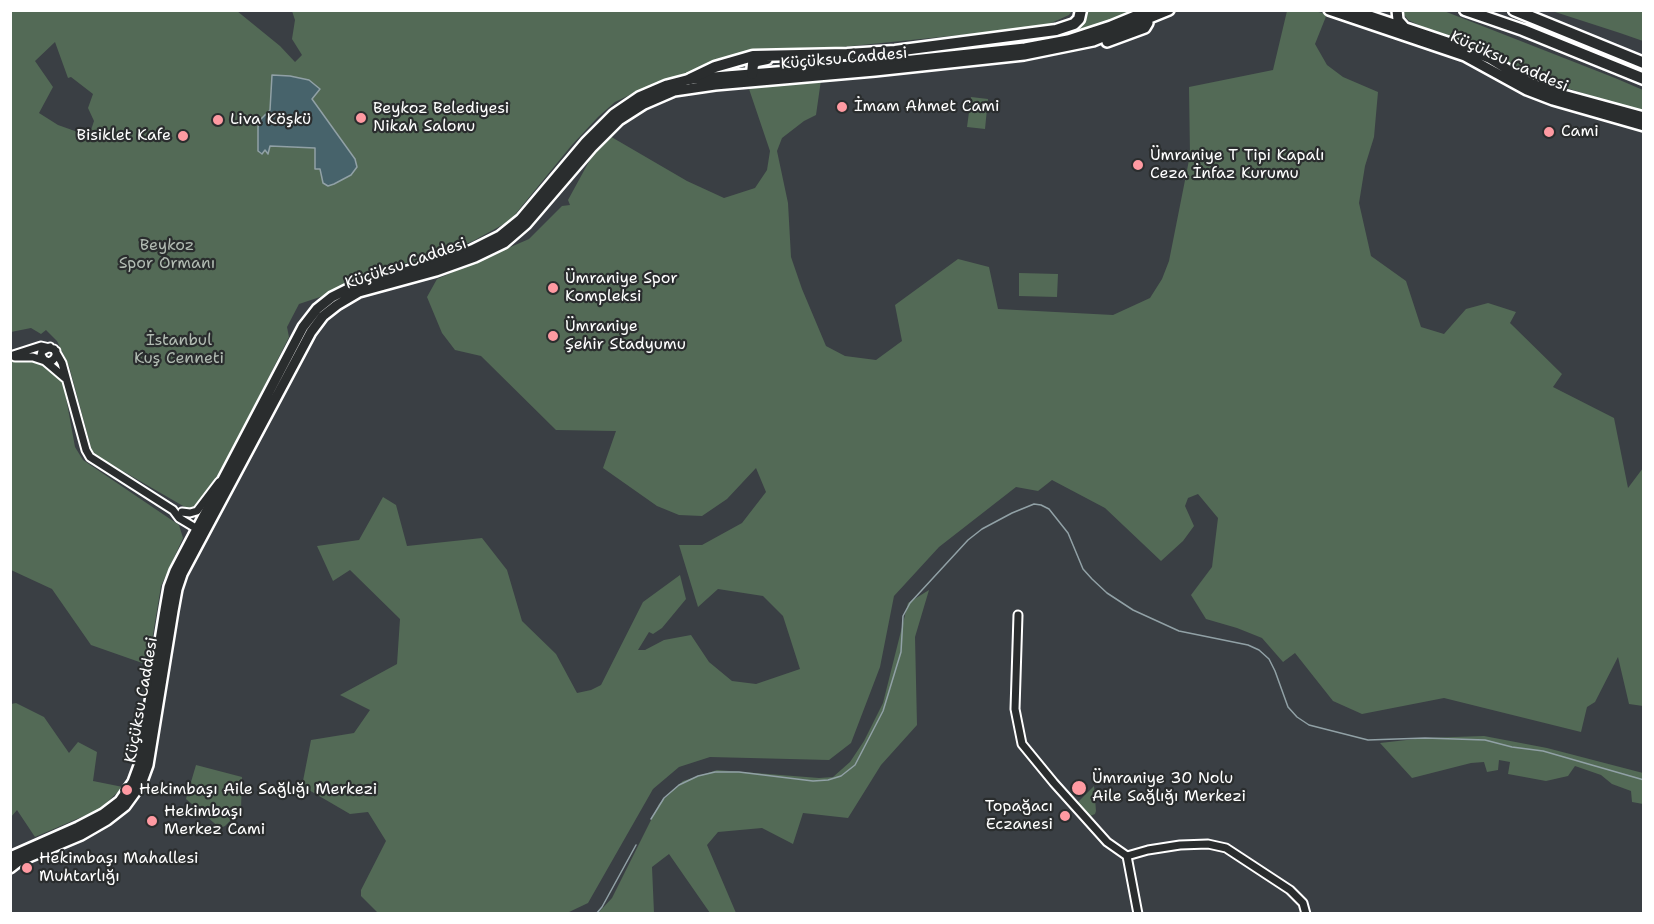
<!DOCTYPE html>
<meta charset="utf-8">
<style>
body{margin:0}
#map{position:relative;width:1654px;height:924px;overflow:hidden;background:#3a3f44;font-family:"Shantell Sans",sans-serif}
canvas{display:block}
.frame{position:absolute;inset:0;border:12px solid #fff;pointer-events:none}
</style>
<div id="map">
<canvas width="1654" height="924"></canvas>
<div class="frame"></div>
</div>
<script>
const g = document.querySelector('canvas').getContext('2d');
g.lineJoin = 'round';
function fill(path, color) {
  g.fillStyle = color;
  g.fill(path, 'evenodd');
}
function shape(rows) {
  const path = new Path2D();
  for (const r of rows) {
    path.moveTo(r[0], r[1]);
    for (let i = 2; i < r.length; i += 2) path.lineTo(r[i], r[i + 1]);
  }
  return path;
}
function strokePath(path, color, width, dash) {
  g.strokeStyle = color;
  g.lineWidth = width;
  g.lineCap = dash ? 'butt' : 'round';
  g.setLineDash(dash || []);
  g.stroke(path);
}
function write(font, color, halo, rows, align = 'center') {
  g.font = font + ' "Shantell Sans",sans-serif';
  g.lineWidth = 4.5;
  g.setLineDash([]);
  g.textBaseline = 'middle';
  g.strokeStyle = halo;
  g.fillStyle = color;
  for (const [text, x, y, turn = 0] of rows) {
    g.save();
    g.translate(x, y);
    g.rotate((+turn || 0) * Math.PI / 180);
    g.textAlign = isNaN(turn) ? turn : align;
    if (halo) g.strokeText(text, 0, 0);
    g.fillText(text, 0, 0);
    g.restore();
  }
}
const green = shape([
 [11,11,237,11,280,46,295,62,302,55,292,39,295,20,292,11,1072,11,1069,15,1049,24,1000,31,842,47,759,49,644,88,615,102,598,117,571,146,513,217,504,224,473,241,451,250,358,277,323,296,299,304,287,327,289,337,226,462,200,502,195,508,190,510,95,455,92,451,69,366,57,341,46,330,41,334,31,328,11,332],
 [55,42,68,78,71,77,93,94,88,108,94,121,89,136,58,125,39,113,53,87,35,61],
 [312,99,355,159,323,183,320,169,315,169,316,148,270,146,268,153,265,150,261,154,258,151,258,127,265,115,270,110],
 [1088,11,1137,11,1077,31,1087,17],
 [1287,11,1314,11,1327,14,1315,44,1327,65,1343,77,1378,92,1374,137,1365,166,1359,203,1371,256,1406,281,1421,327,1444,334,1466,309,1488,303,1516,312,1510,323,1562,374,1553,387,1614,418,1628,488,1643,468,1643,706,1629,704,1618,657,1595,702,1587,707,1581,732,1444,698,1362,714,1333,701,1295,653,1283,662,1262,638,1237,628,1206,619,1191,595,1212,567,1218,518,1198,494,1188,498,1185,506,1194,526,1183,541,1161,561,1105,508,1052,480,1038,491,1016,487,939,547,894,596,880,667,851,743,829,760,710,757,679,767,653,789,588,903,567,913,378,913,361,896,361,890,386,841,368,812,350,814,302,786,311,740,354,733,370,710,340,695,397,664,400,619,350,570,333,581,317,546,359,540,383,497,396,505,407,546,482,538,507,570,522,621,556,654,577,693,591,690,601,685,643,602,680,575,686,599,662,628,653,634,649,632,638,650,645,650,664,640,691,635,709,662,732,681,756,684,800,669,783,616,763,596,718,589,698,607,679,545,702,545,742,523,766,492,756,468,727,499,702,516,679,515,657,506,603,468,616,431,556,430,481,356,455,350,442,333,427,297,437,279,529,239,562,206,570,205,568,200,598,145,608,135,687,181,724,198,755,188,767,170,770,151,748,86,821,80,816,115,804,121,782,138,777,151,788,203,791,257,802,289,826,346,845,356,876,360,902,341,895,305,958,259,989,267,998,309,1113,315,1150,298,1162,279,1169,261,1190,155,1189,87,1273,70],
 [1404,11,1444,11,1615,78,1643,90,1643,112,1535,78,1473,43,1423,27,1408,20,1403,13],
 [1552,11,1643,11,1643,41,1620,33],
 [971,97,988,99,985,129,967,127],
 [1019,273,1058,274,1057,297,1019,296],
 [22,359,48,366,63,381,75,447,83,460,179,525,183,538,161,586,148,665,91,645,52,589,11,570,10,362],
 [929,590,915,637,917,725,881,765,848,818,803,813,793,844,762,828,718,832,707,845,736,913,710,913,669,854,652,867,654,913,598,913,612,898,659,804,683,781,717,770,819,778,833,777,850,762,864,741,883,703,908,603],
 [16,703,44,717,69,753,78,742,97,752,93,781,123,787,100,809,35,837,17,810,11,817,11,704],
 [1484,736,1547,748,1643,773,1643,804,1632,802,1631,791,1612,784,1601,775,1575,766,1568,776,1546,781,1508,774,1510,762,1499,760,1498,770,1487,772,1484,762,1471,763,1412,778,1380,743,1424,738],
 [196,765,242,777,241,810,225,826,220,828,186,799],
 [1094,786,1096,811,1095,814,1090,816,1077,803]
]);
const water = shape([
 [272,75,290,76,309,80,320,89,312,99,355,159,357,167,351,175,334,184,328,186,323,183,320,169,315,169,315,148,270,146,268,154,265,150,262,154,258,151,258,127,260,120,270,110,272,75]
]);
const stream = shape([
 [651,819,664,798,679,785,698,776,715,772,739,772,813,781,828,780,841,776,855,765,883,711,901,652,903,616,910,603,968,540,982,529,1012,513,1034,504,1041,505,1049,509,1068,533,1083,569,1092,579,1107,593,1133,610,1179,631,1248,645,1259,650,1269,659,1275,671,1288,707,1297,717,1309,725,1368,740,1425,738,1485,740,1512,747,1543,751,1644,780],
 [596,914,602,907,636,845]
]);
const minor = shape([
 [50,347,42,351,41,355,44,360,49,362,53,360,56,356,56,351],
 [10,356,41,346,54,349,62,363,86,450,90,457,173,510,179,518,194,527,201,528],
 [15,357,33,357,45,361,65,378],
 [182,512,190,513,197,511,219,482],
 [1018,615,1015,709,1022,744,1054,783,1107,842,1127,856,1138,914],
 [1127,856,1148,850,1180,845,1208,844,1226,848,1290,890,1303,903,1306,914]
]);
const major = shape([
 [1329,10,1465,56,1527,90,1553,100,1644,126],
 [1352,10,1468,49,1489,58,1530,83,1556,93,1644,117],
 [1397,10,1398,20,1405,28],
 [1107,42,1145,28,1148,23,1147,17],
 [10,857,78,827,103,814,120,801,133,782,140,763,165,610,169,587,175,571,303,327,317,309,332,297,356,285,433,264,472,250,500,236,521,219,586,142,614,114,639,97,667,85,690,79,714,77,875,64,1025,48,1068,40,1111,26,1150,10],
 [10,868,19,861,81,835,107,820,125,806,141,784,148,765,173,611,177,589,182,574,311,332,323,316,337,305,359,292,436,271,475,257,504,243,526,224,592,147,619,120,644,104,674,91,715,85,875,71,1024,55,1093,41,1169,10]
]);
const highway = shape([
 [1465,10,1523,30,1644,79],
 [1514,10,1644,63],
 [752,74,753,64,757,61,767,59],
 [690,79,715,67,753,56,847,54,895,51,1056,30,1074,24,1079,19,1081,10]
]);
const markers = [
 [842,107,6,"#ff9aa2"],
 [361,118,6,"#ff9aa2"],
 [218,120,6,"#ff9aa2"],
 [1549,132,6,"#ff9aa2"],
 [183,136,6,"#ff9aa2"],
 [1138,165,6,"#ff9aa2"],
 [553,288,6,"#ff9aa2"],
 [553,336,6,"#ff9aa2"],
 [1079,788,8,"#ff9aa2"],
 [127,790,6,"#ff9aa2"],
 [1065,816,6,"#ff9aa2"],
 [152,821,6,"#ff9aa2"],
 [27,868,6,"#ff9aa2"]
];
const streetNames = [
 ["Küçüksu Caddesi",844,59,-5],
 ["Küçüksu Caddesi",1509,62,24],
 ["Küçüksu Caddesi",406,264,-19],
 ["Küçüksu Caddesi",142,700,-80]
];
const poiNames = [
 ["İmam Ahmet Cami",854,107],
 ["Beykoz Belediyesi",373,109],
 ["Nikah Salonu",373,127],
 ["Liva Köşkü",230,120],
 ["Cami",1561,132],
 ["Bisiklet Kafe",171,136,"right"],
 ["Ümraniye T Tipi Kapalı",1150,156],
 ["Ceza İnfaz Kurumu",1150,174],
 ["Ümraniye Spor",565,279],
 ["Kompleksi",565,297],
 ["Ümraniye",565,327],
 ["Şehir Stadyumu",565,345],
 ["Ümraniye 30 Nolu",1092,779],
 ["Aile Sağlığı Merkezi",1092,797],
 ["Hekimbaşı Aile Sağlığı Merkezi",139,790],
 ["Topağacı",1053,807,"right"],
 ["Eczanesi",1053,825,"right"],
 ["Hekimbaşı",164,812],
 ["Merkez Cami",164,830],
 ["Hekimbaşı Mahallesi",39,859],
 ["Muhtarlığı",39,877]
];
const parkNames = [
 ["Beykoz",167,246],
 ["Spor Ormanı",167,264],
 ["İstanbul",179,341],
 ["Kuş Cenneti",179,359]
];
fill(green, '#536a56');
fill(water, '#47636b');
strokePath(water, '#91a1a6', 1.5);
strokePath(stream, '#91a1a6', 1.5);
strokePath(minor, '#fff', 11);
strokePath(major, '#fff', 14);
strokePath(highway, '#fff', 15);
strokePath(minor, '#2a2d2e', 7);
strokePath(major, '#2a2d2e', 9);
strokePath(highway, '#2a2d2e', 10);
for (const [x, y, r, color] of markers) {
  const dot = new Path2D();
  dot.arc(x, y, r, 0, 2 * Math.PI);
  g.fillStyle = color;
  g.fill(dot);
  strokePath(dot, '#2a2d2e', 2);
}
write('16px', '#fff', '#2a2d2e', streetNames);
write('16px', '#fff', '#2a2d2e', poiNames, 'left');
write('16px', '#b2bcb3', '#2a2d2e', parkNames);
</script>
